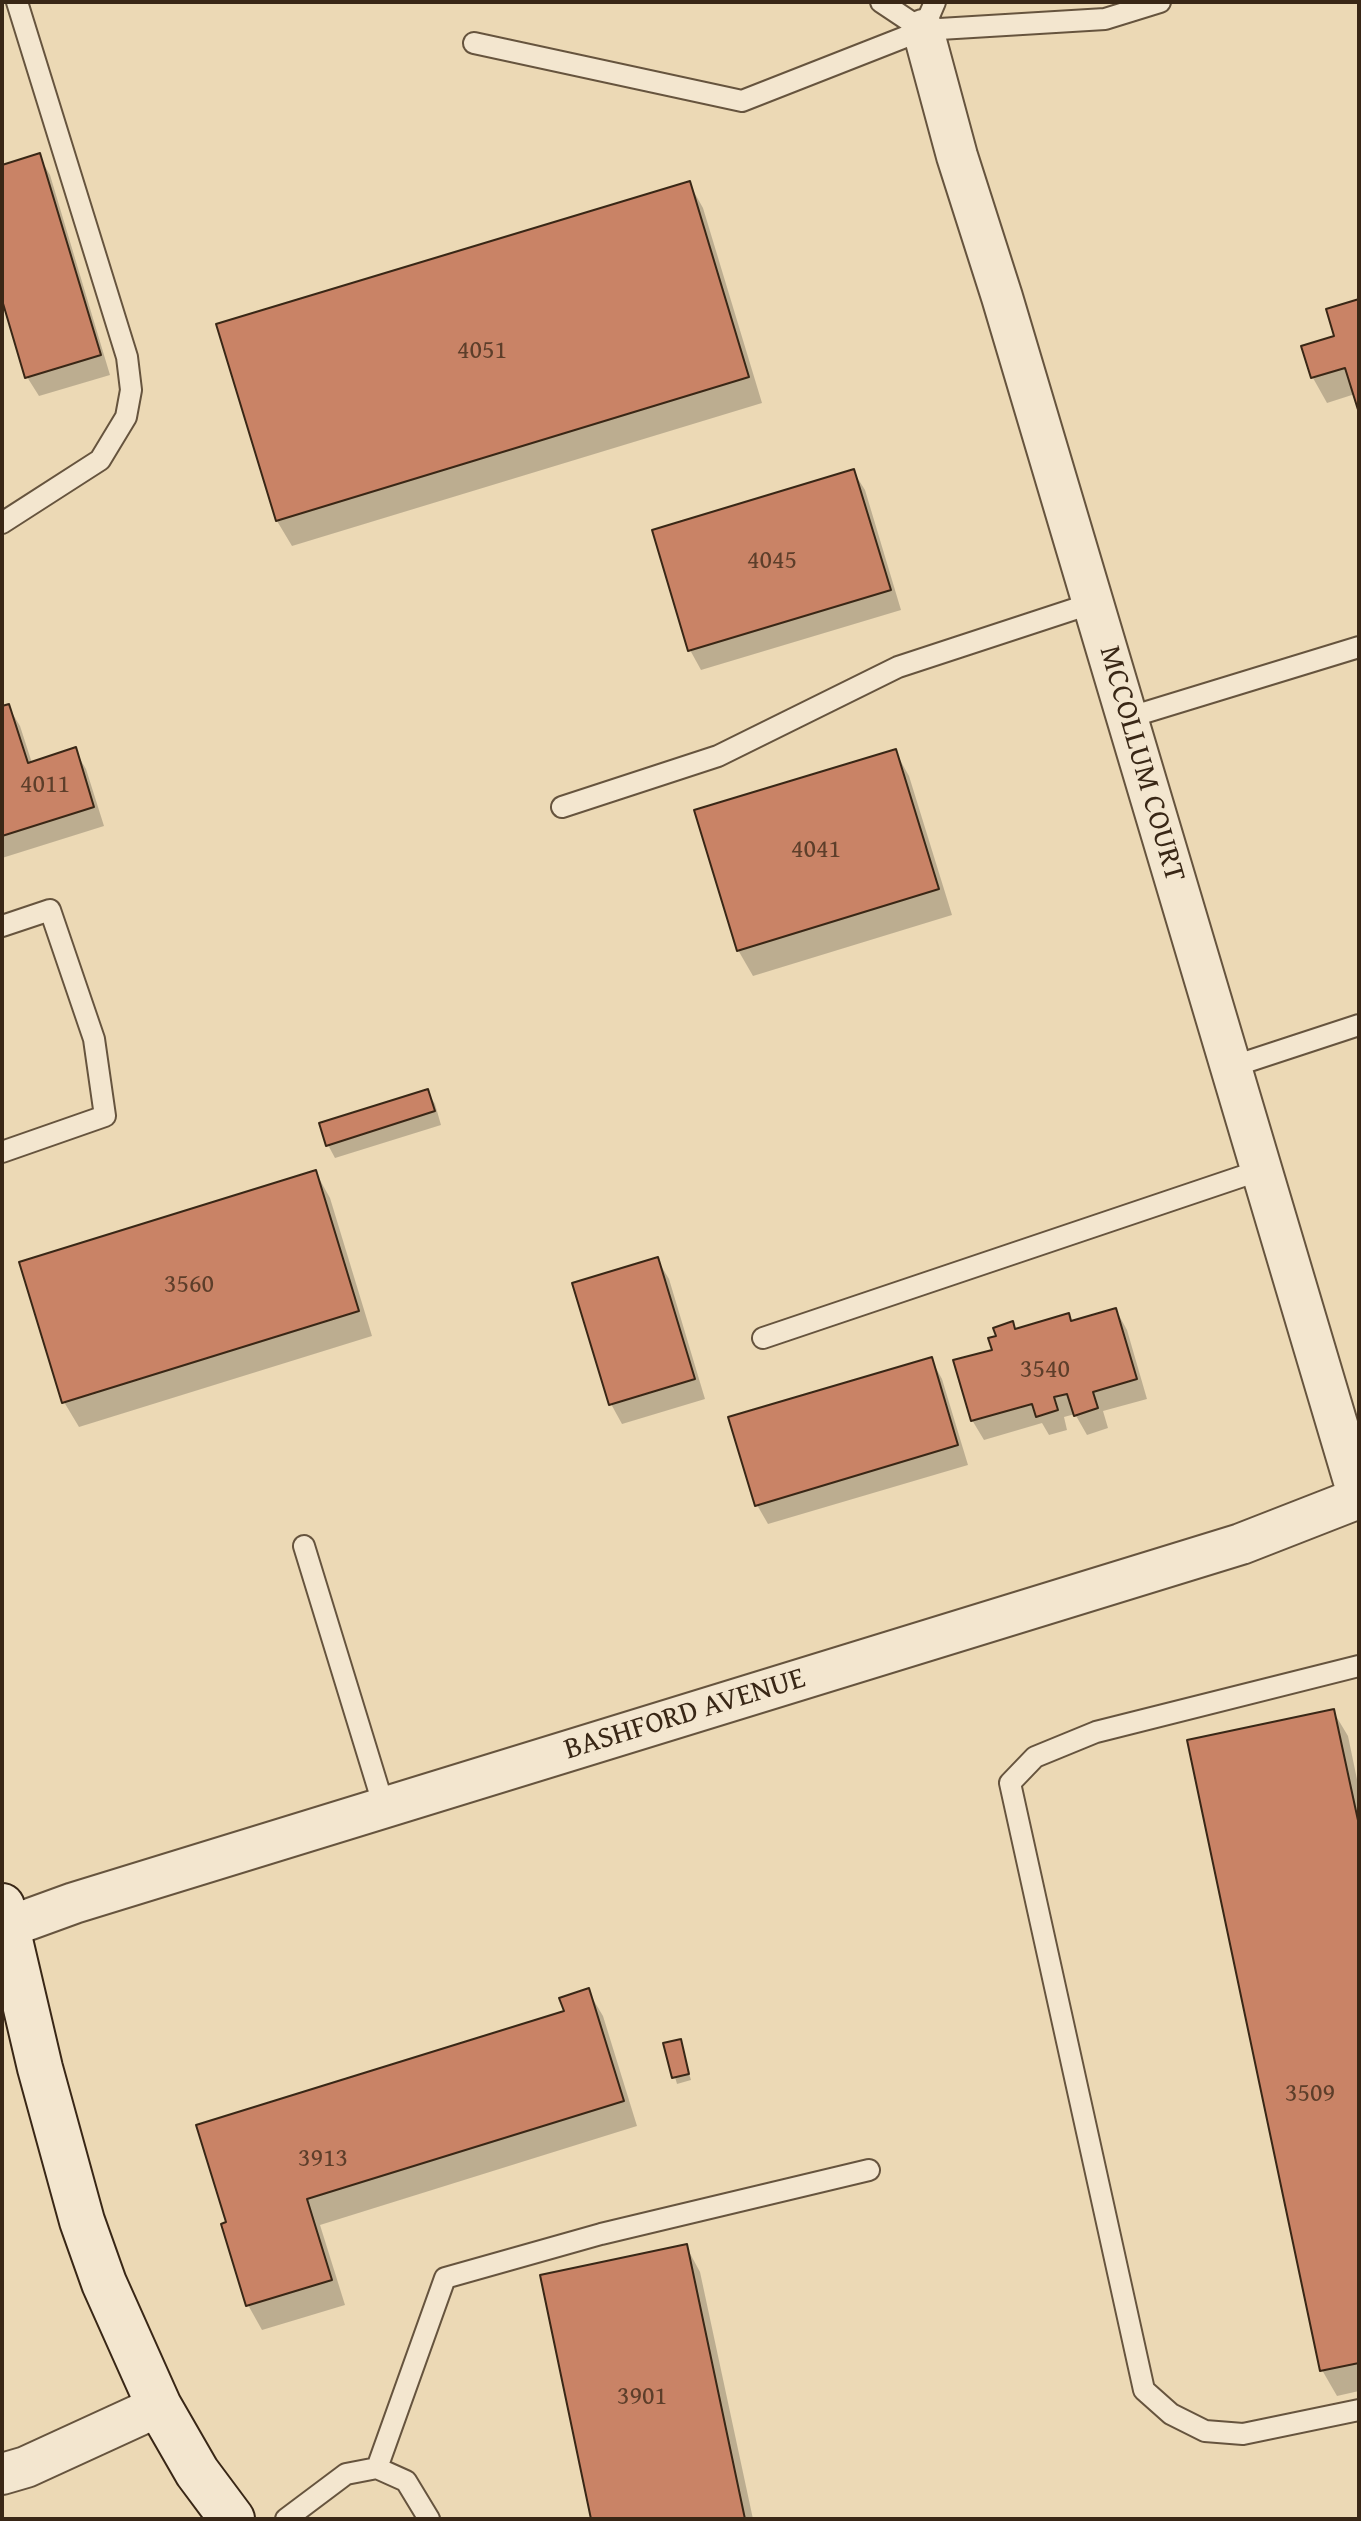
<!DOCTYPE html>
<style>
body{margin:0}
#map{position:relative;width:1361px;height:2521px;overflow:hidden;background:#ecd9b5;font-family:"Gentium Book Plus",serif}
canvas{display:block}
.frame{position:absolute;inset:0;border:4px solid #392716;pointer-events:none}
</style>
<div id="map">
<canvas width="1361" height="2521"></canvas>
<div class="frame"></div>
</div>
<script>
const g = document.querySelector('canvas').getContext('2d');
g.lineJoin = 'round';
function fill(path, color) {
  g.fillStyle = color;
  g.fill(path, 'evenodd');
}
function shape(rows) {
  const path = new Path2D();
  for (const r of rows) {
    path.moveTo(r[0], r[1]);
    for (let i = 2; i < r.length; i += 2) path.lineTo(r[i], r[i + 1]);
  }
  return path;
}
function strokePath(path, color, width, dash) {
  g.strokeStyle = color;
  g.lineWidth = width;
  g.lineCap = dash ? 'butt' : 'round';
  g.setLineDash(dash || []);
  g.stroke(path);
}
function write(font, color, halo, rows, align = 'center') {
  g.font = font + ' "Gentium Book Plus",serif';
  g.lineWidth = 6;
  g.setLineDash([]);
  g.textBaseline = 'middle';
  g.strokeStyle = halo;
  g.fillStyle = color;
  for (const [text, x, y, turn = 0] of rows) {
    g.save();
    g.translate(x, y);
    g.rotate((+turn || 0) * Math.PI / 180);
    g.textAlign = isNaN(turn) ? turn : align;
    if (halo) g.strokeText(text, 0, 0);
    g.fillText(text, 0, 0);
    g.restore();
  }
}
const shadow = shape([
 [39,156,50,175,110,375,39,396,27,377,2,293,2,167],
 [689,183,703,208,762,403,292,546,277,521,218,326],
 [1359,301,1359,406,1355,394,1327,403,1313,378,1304,347,1337,337],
 [853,471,865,490,901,610,701,670,690,650,654,531],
 [8,706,20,726,32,763,74,749,86,769,104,826,2,858,2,708],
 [895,751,909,776,952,915,753,976,738,950],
 [427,1091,435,1104,441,1125,335,1158,328,1145],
 [316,1173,330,1198,372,1336,79,1427,64,1402],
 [657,1259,669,1279,705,1399,622,1424,611,1404],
 [1116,1310,1127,1330,1147,1399,1103,1411,1108,1428,1087,1435,1075,1414,1064,1417,1067,1430,1049,1435,1042,1423,984,1440,972,1420,994,1351,1016,1331,1068,1315,1072,1323],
 [931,1359,942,1379,968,1465,768,1524,757,1505],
 [1333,1711,1348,1736,1359,1789,1359,2391,1337,2396,1322,2370],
 [588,1991,603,2016,637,2126,320,2225,345,2305,262,2330,248,2305,223,2226,566,2012],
 [680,2041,691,2080,677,2084,666,2045],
 [686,2246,700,2272,753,2519,593,2519]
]);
const building = shape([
 [40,153,101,355,25,378,2,300,2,165,40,153],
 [690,181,749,377,276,521,216,324,690,181],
 [1359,299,1359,413,1345,368,1311,378,1301,346,1334,336,1326,309,1359,299],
 [854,469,891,590,688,651,652,530,854,469],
 [9,704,28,763,76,747,94,807,2,836,2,706,9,704],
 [896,749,939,889,737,951,694,810,896,749],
 [428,1089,435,1111,326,1146,319,1123,428,1089],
 [316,1170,359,1311,62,1403,19,1262,316,1170],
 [658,1257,695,1379,609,1405,572,1283,658,1257],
 [1116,1308,1137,1379,1093,1392,1098,1408,1074,1416,1067,1394,1054,1397,1058,1410,1036,1417,1032,1404,971,1421,953,1360,992,1350,988,1338,996,1336,993,1328,1013,1321,1015,1329,1069,1313,1071,1321,1116,1308],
 [932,1357,958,1445,755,1506,728,1417,932,1357],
 [1334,1709,1359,1825,1359,2363,1320,2371,1187,1740,1334,1709],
 [589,1988,624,2101,307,2199,332,2280,246,2306,221,2224,226,2222,196,2125,564,2011,559,1998,589,1988],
 [681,2039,689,2074,672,2078,663,2043,681,2039],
 [687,2244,745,2519,591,2519,540,2275,687,2244]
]);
const service = shape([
 [881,2,923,30],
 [923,30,935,2],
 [474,43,742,101,923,30,1105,19,1160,2],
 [2,523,100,460,126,417,131,390,127,357,17,2],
 [1127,718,1359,647],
 [562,807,718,756,898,667,1093,603],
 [2,926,50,910,94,1039,105,1116,2,1152],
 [1231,1067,1359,1025],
 [763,1338,1261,1170],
 [304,1546,384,1807],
 [1359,1666,1096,1732,1035,1757,1010,1783,1144,2390,1171,2414,1205,2431,1243,2434,1359,2410],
 [377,2468,445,2278,601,2234,869,2170],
 [286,2519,346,2474,377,2468,406,2481,429,2519]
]);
const minor = shape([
 [923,30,957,156,1002,297,1359,1498],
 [8,1927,74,1903,1241,1544,1359,1498],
 [2,2474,26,2467,159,2406]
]);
const secondary = shape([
 [2,1906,40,2068,82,2221,104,2283,159,2406,197,2472,232,2519]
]);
const numberNames = [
 ["4051",482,351],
 ["4045",772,561],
 ["4011",45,785],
 ["4041",816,850],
 ["3560",189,1285],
 ["3540",1045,1370],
 ["3509",1310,2094],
 ["3913",323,2159],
 ["3901",642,2397]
];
const streetNames = [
 ["MCCOLLUM COURT",1141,764,74],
 ["BASHFORD AVENUE",685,1715,-17]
];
fill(shadow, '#0003');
fill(building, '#c98366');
strokePath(building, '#392716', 2);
strokePath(service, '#66543e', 24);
strokePath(minor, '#66543e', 44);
strokePath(secondary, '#392716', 48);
strokePath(service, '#f3e6cf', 20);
strokePath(minor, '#f3e6cf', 40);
strokePath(secondary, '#f3e6cf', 44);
write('26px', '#5d3e2a', null, numberNames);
write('30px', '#392716', '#f3e6cf', streetNames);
</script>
